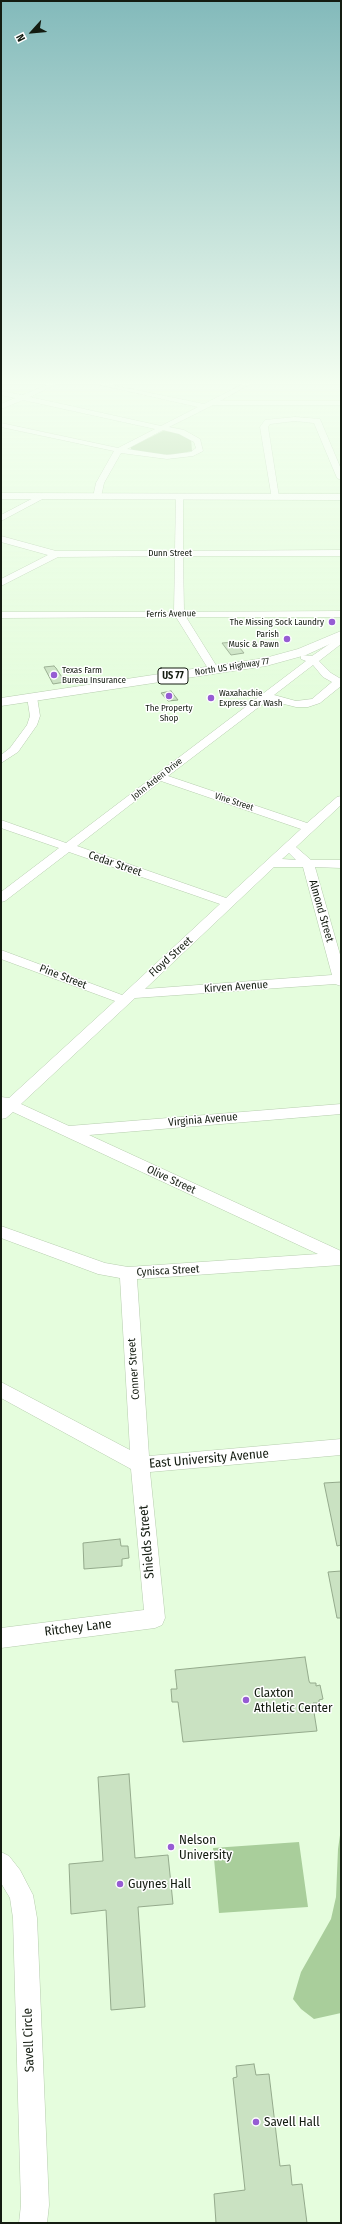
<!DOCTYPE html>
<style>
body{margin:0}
#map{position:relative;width:342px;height:2224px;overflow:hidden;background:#e5fddd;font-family:"Fira Sans Condensed",sans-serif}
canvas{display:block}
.frame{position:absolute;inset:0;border:2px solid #141c11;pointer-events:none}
.north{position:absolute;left:12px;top:12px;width:40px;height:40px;-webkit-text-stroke:3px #fff;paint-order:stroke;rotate:243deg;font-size:11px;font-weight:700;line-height:16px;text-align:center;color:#141c11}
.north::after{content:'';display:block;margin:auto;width:14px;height:18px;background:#141c11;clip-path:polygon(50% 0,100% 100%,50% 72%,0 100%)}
</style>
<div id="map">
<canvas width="342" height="2224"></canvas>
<div class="frame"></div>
<div class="north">N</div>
</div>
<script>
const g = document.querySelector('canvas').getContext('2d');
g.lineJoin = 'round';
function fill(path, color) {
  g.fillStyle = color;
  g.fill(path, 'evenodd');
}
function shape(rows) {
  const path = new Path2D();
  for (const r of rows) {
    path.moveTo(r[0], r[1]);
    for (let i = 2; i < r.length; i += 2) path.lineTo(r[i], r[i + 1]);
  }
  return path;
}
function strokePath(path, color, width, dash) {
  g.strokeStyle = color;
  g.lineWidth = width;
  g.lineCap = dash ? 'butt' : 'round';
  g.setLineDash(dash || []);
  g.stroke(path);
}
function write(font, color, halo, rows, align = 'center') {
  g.font = font + ' "Fira Sans Condensed",sans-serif';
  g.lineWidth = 3;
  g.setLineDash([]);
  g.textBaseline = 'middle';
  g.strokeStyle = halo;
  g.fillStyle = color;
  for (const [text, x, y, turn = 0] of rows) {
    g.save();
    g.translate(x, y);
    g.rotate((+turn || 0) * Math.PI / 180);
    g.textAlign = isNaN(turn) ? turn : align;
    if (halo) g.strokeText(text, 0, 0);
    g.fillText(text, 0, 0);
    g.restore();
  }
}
const green = shape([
 [163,431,175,432,191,437,192,451,173,455,136,452,131,449,131,447],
 [341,1828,341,2013,314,2019,301,2009,293,1999,301,1972,331,1919,336,1897,338,1849],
 [299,1842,308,1907,219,1913,213,1848]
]);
const building = shape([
 [235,642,244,653,231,655,222,643,235,642],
 [54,666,56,668,65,682,53,684,44,667,54,666],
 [171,691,178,700,168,701,161,693,171,691],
 [341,1482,341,1545,337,1546,324,1483,341,1482],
 [120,1539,121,1546,128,1546,129,1558,122,1559,122,1566,84,1569,83,1543,120,1539],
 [341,1571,341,1618,337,1618,328,1572,341,1571],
 [305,1657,309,1681,310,1683,316,1683,316,1686,320,1685,323,1699,319,1700,319,1703,313,1703,313,1706,317,1731,183,1742,178,1702,172,1702,171,1689,177,1689,175,1670,305,1657],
 [129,1774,135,1858,168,1855,173,1904,138,1907,145,2007,111,2010,106,1910,71,1914,69,1864,103,1861,98,1777,129,1774],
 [254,2064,256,2075,269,2074,280,2166,290,2165,292,2185,302,2184,307,2223,216,2223,214,2194,245,2190,233,2078,237,2077,236,2066,254,2064]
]);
const minor = shape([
 [47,385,55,385,30,397,161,426,198,407,100,385,112,385,204,404,241,385,249,385,220,401,341,401,341,405,213,405,169,427,184,430,200,439,203,451,193,456,167,459,121,453,104,483,101,497,97,499,93,497,96,483,114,451,1,427,1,423,118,448,155,429,23,400,1,409,1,404,15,398,1,395,1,391,22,395,47,385],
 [163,430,179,434,194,442,196,448,191,452,167,455,127,449,163,430],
 [295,417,320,419,341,469,341,480,337,478,314,423,295,421,270,424,268,427,279,497,272,499,260,427,265,420,295,417],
 [41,494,48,496,1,521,1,515,41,494],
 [176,495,183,497,183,551,341,550,341,556,183,556,184,612,341,611,341,617,186,617,219,670,214,673,209,670,176,617,1,618,1,612,174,612,175,556,58,557,1,586,1,579,48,555,1,542,1,536,56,551,175,551,176,495],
 [341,636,341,644,319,661,331,673,341,679,341,686,320,703,308,707,296,707,268,700,168,776,307,823,337,797,341,796,341,805,296,847,311,860,341,860,341,868,315,867,341,958,341,986,335,984,135,998,21,1104,69,1126,341,1104,341,1114,89,1135,341,1251,341,1265,137,1279,149,1456,341,1439,341,1455,150,1472,165,1618,162,1625,155,1628,1,1648,1,1628,144,1610,131,1469,1,1398,1,1382,130,1450,120,1278,98,1274,1,1238,1,1226,105,1263,128,1267,318,1254,13,1112,6,1118,1,1119,1,1097,9,1098,115,1001,1,959,1,950,122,995,220,904,69,852,5,901,1,902,1,892,59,848,1,828,1,820,66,843,306,661,301,659,301,655,312,656,341,636],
 [313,665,323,677,332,682,312,699,296,701,274,695,313,665],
 [161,781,301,829,226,898,77,846,161,781],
 [289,853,296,860,282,859,289,853],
 [274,867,303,867,332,975,145,989,274,867],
 [32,694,37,697,40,716,37,725,18,752,1,763,1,755,10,748,27,725,30,716,27,697,32,694],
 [1,1852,9,1856,20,1870,33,1895,37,1918,49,2205,47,2223,19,2223,21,2205,13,1918,10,1898,1,1883,1,1852]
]);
const major = shape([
 [1,493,341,494,341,500,1,499,1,493],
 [341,631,341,639,306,655,266,666,1,706,1,698,265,658,298,649,341,631]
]);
const markers = [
 [332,622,4,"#965cd3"],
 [287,639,4,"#965cd3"],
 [54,675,4,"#965cd3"],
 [169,696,4,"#965cd3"],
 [211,698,4,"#965cd3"],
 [246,1700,4,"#965cd3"],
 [171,1847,4,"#965cd3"],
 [120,1884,4,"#965cd3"],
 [256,2122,4,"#965cd3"]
];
const farStreetnames = [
 ["Dunn Street",170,553],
 ["Ferris Avenue",171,614,-1],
 ["North US Highway 77",232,667,-9],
 ["John Arden Drive",157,779,-38],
 ["Vine Street",234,802,18]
];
const farPoinames = [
 ["The Missing Sock Laundry",324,622],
 ["Parish",279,634],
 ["Music & Pawn",279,644],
 ["Texas Farm",62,670,"left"],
 ["Bureau Insurance",62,680,"left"],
 ["Waxahachie",219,693,"left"],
 ["Express Car Wash",219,703,"left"],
 ["The Property",169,708,"center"],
 ["Shop",169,718,"center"]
];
const shields = [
 [173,676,30]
];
const shieldNames = [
 ["US 77",173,676]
];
const streetNames = [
 ["Cedar Street",115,864,19],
 ["Almond Street",321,911,74],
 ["Floyd Street",171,957,-42],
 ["Pine Street",63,977,21],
 ["Kirven Avenue",236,987,-4],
 ["Virginia Avenue",203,1120,-5],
 ["Olive Street",171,1180,25],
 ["Cynisca Street",168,1271,-3],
 ["Conner Street",134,1369,-94]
];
const nearStreetnames = [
 ["East University Avenue",209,1459,-5],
 ["Shields Street",147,1542,-95],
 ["Ritchey Lane",78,1628,-7],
 ["Savell Circle",29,2040,-92]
];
const nearPoinames = [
 ["Claxton",254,1693],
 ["Athletic Center",254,1708],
 ["Nelson",179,1840],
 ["University",179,1855],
 ["Guynes Hall",128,1884],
 ["Savell Hall",264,2122]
];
fill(green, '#a9ce9b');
fill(building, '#cae2c2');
strokePath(building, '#94aa8c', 1);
strokePath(minor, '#b6cdae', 1);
strokePath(major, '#b6cdae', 1);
fill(minor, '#fff');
fill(major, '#fff');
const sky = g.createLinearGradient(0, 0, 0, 696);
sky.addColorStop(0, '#83babb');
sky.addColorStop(0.55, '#f3fef0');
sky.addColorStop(1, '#f3fef000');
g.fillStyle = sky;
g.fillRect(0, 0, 342, 696);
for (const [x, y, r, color] of markers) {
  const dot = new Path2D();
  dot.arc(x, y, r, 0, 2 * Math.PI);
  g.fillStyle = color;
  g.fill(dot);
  strokePath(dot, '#fff', 1.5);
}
write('9px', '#141c11', '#fff', farStreetnames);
write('9px', '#141c11', '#fff', farPoinames, 'right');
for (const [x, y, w] of shields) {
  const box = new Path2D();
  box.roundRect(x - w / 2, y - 8, w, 16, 3);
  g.fillStyle = '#fff';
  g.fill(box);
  strokePath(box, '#141c11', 1);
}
write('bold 10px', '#141c11', null, shieldNames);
write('11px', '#141c11', '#fff', streetNames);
write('13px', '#141c11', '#fff', nearStreetnames);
write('13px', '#141c11', '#fff', nearPoinames, 'left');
</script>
